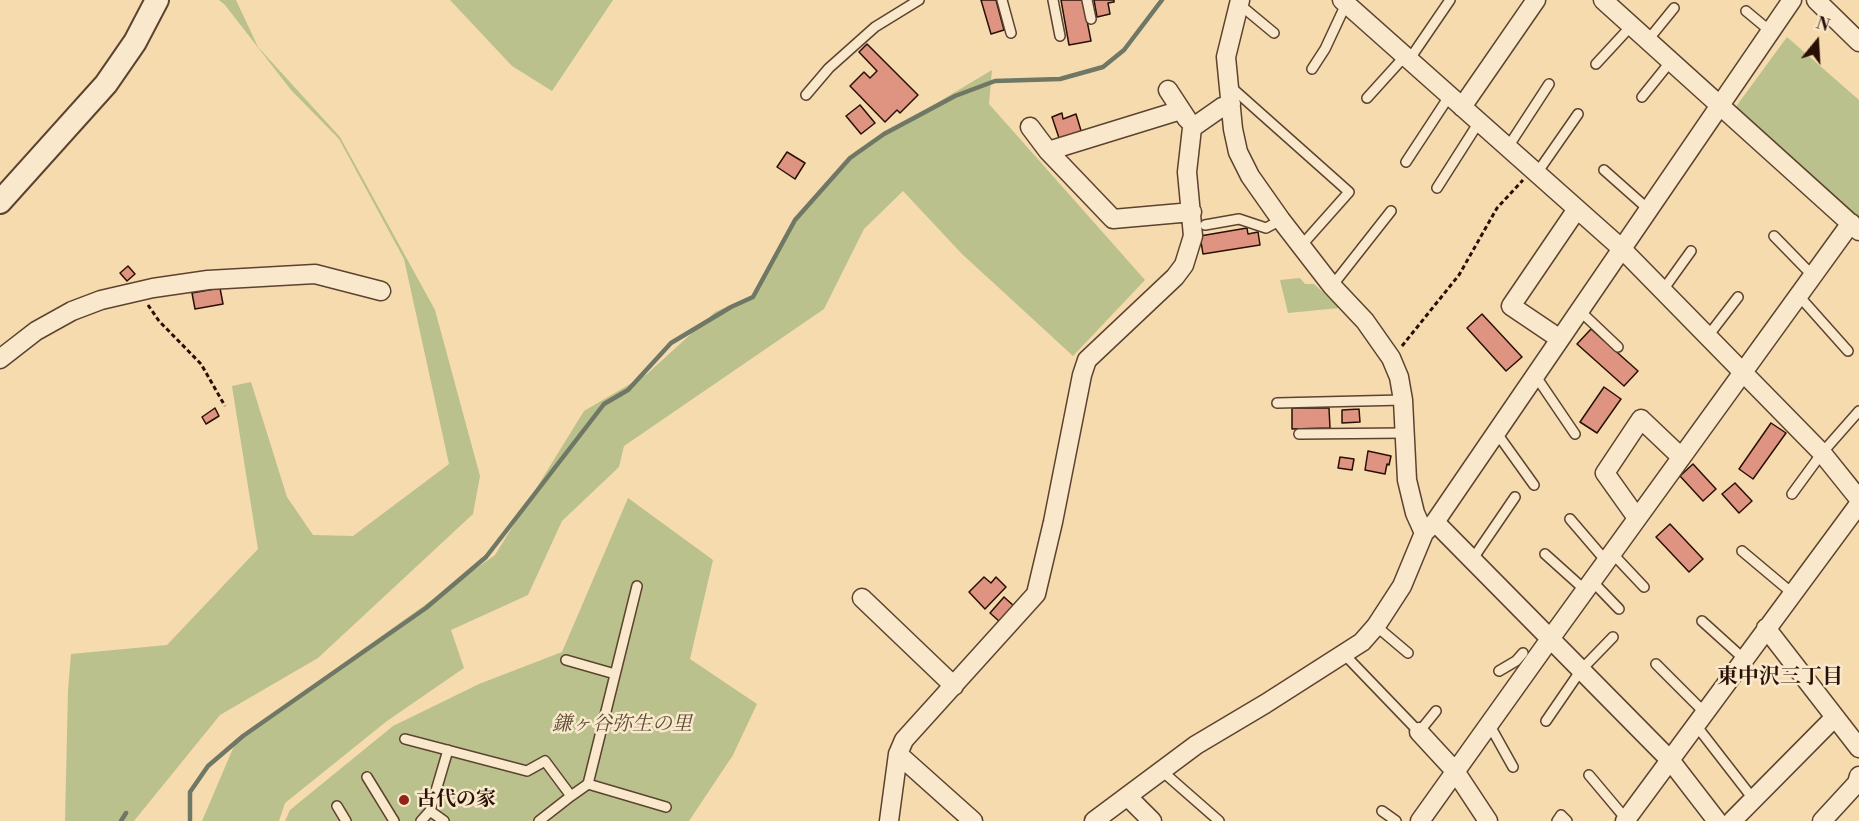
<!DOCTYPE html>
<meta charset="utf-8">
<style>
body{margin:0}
#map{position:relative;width:1859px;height:821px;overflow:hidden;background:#f6dbaf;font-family:"Libre Bodoni",serif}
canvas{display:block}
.north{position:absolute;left:1787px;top:12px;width:60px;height:60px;-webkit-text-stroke:4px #f9e8cb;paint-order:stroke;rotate:18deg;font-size:16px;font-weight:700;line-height:24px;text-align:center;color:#291006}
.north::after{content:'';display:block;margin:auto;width:21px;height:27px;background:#291006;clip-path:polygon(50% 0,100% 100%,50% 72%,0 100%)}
</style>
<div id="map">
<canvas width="1859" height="821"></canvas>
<div class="north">N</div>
</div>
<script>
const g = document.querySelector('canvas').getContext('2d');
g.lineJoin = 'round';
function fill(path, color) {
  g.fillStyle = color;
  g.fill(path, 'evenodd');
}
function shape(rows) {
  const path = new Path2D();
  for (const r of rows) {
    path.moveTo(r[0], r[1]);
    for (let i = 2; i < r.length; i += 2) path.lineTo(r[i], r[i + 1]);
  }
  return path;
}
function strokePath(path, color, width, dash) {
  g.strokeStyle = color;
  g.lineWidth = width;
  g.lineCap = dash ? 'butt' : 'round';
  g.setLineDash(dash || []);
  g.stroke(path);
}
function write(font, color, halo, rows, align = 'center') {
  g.font = font + ' "Libre Bodoni","Noto Serif JP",serif';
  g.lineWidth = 5;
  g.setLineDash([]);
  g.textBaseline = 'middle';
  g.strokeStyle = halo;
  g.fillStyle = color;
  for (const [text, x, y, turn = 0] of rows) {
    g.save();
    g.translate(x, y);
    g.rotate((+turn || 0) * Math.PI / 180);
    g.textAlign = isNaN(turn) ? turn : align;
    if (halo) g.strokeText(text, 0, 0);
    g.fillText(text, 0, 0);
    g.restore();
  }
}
const green = shape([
 [219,0,236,0,258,47,340,137,435,310,480,476,473,514,318,658,220,715,134,821,65,821,68,690,71,654,167,645,258,549,232,386,251,382,287,497,313,535,353,536,449,464,404,259,339,139,291,90,225,5],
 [450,0,613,0,552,91,512,66],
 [1787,37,1859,100,1859,216,1857,219,1735,108],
 [992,70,989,104,1145,280,1073,356,962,254,903,191,864,229,824,309,624,446,619,467,562,521,528,595,451,630,464,668,387,721,285,803,279,821,202,821,237,739,495,555,584,411,647,374,715,312,754,295,795,218,856,151],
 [1300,278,1305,284,1314,284,1340,308,1288,313,1280,280],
 [628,498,713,560,690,659,757,704,733,755,689,821,285,821,290,810,393,726,479,684,562,652]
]);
const stream = shape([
 [121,821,126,813],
 [190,821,190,792,208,766,243,736,426,608,486,557,604,404,628,390,671,343,731,307,753,297,795,220,850,158,884,134,955,96,995,81,1060,79,1103,67,1124,50,1162,0]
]);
const building = shape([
 [981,0,996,0,1004,30,991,34,981,0],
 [1061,0,1083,0,1091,41,1069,45,1061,0],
 [1094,0,1114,0,1114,2,1108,3,1110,14,1097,17,1094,0],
 [867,44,918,95,900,113,897,110,885,122,850,86,864,72,870,78,877,71,859,52,867,44],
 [860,105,875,123,861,134,846,116,860,105],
 [1062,113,1063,119,1076,114,1082,134,1060,141,1052,117,1062,113],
 [787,152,805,163,795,179,777,167,787,152],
 [1247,228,1248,234,1258,232,1260,245,1203,254,1200,236,1247,228],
 [128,266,135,274,127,281,120,273,128,266],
 [220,288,223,304,195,309,192,293,220,288],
 [1482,314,1522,357,1506,371,1467,328,1482,314],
 [1591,329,1638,371,1624,386,1577,344,1591,329],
 [1604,387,1621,399,1597,433,1580,422,1604,387],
 [215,408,219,416,206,424,202,417,215,408],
 [1292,408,1329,408,1330,428,1292,429,1292,408],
 [1359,409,1360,422,1342,423,1342,410,1359,409],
 [1771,423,1786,433,1753,479,1739,469,1771,423],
 [1368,451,1391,456,1389,465,1387,464,1385,474,1365,470,1368,451],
 [1340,457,1354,459,1352,470,1338,468,1340,457],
 [1693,464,1716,489,1703,501,1680,476,1693,464],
 [1735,483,1752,501,1739,513,1722,494,1735,483],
 [1670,524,1703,559,1689,572,1656,537,1670,524],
 [984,577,991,583,996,577,1006,587,985,609,969,592,984,577],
 [1004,597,1014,606,1000,622,990,613,1004,597]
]);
const path = shape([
 [148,305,159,321,201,364,225,406],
 [1402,346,1459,275,1497,208,1523,180]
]);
const service = shape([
 [1002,0,1011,33],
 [1053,0,1060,36],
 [1087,0,1091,19],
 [1239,4,1274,33],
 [1746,11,1770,31],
 [1648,40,1674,8],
 [1409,60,1450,0],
 [1596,64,1632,25],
 [1312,69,1325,49,1346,4],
 [1231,87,1349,192,1301,246],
 [806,95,829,68,875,27,919,0],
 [1642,97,1671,61],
 [1367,98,1405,56],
 [1508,147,1549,84],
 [1406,162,1450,95],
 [1604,170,1648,209],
 [1537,173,1578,114],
 [1437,188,1479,122],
 [1205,225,1239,219,1266,228,1281,220],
 [1774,236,1813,276],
 [1332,286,1391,211],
 [1663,290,1691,251],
 [1799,296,1848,351],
 [1579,310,1618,347],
 [1708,336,1738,297],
 [1535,375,1575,434],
 [1277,403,1403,400],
 [1496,432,1534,485],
 [1299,434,1405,433],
 [1792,494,1822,453,1859,411],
 [1570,519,1606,561],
 [1742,551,1792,593],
 [1612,553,1644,587],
 [1545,554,1585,590],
 [1472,560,1515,497],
 [1592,581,1619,609],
 [1702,621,1744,659],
 [1376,626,1408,653],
 [1343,653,1419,732,1436,711],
 [566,660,615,674],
 [1656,664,1704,712],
 [1499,671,1516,661,1523,653],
 [1546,721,1581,670,1613,637],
 [1489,724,1513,767],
 [1695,724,1754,800],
 [405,739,527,771,545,761,571,796,539,821],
 [1162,771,1219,821],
 [1589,775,1626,819],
 [367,777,394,821],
 [588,784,637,586],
 [571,796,588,784,666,807],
 [337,806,346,821],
 [430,811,444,821],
 [1382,811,1396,821],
 [421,821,430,811,448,750],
 [1557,821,1561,815,1567,821]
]);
const minor = shape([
 [1240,0,1226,57,1233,129,1238,152,1250,176,1281,220,1332,286,1365,321,1391,358,1399,377,1403,400,1407,480,1415,513,1424,533],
 [1342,0,1621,248,1822,453,1859,499],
 [1603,0,1859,231],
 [1816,0,1859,42],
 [1168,90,1187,119],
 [1462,107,1536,0],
 [1030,127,1048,151,1113,219,1192,212],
 [1048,151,1181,110],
 [1560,339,1511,306,1577,209],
 [0,359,36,331,72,311,101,300,153,288,208,280,315,274,381,291],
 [1637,518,1605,473,1641,419,1681,457],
 [1435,522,1670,760,1717,821],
 [862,598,954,686],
 [1766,628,1859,748],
 [1419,732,1455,771,1488,821],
 [898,754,973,821],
 [1128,797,1152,821],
 [889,821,898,754,904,740,1036,594,1053,522,1082,375,1087,360,1175,277,1184,265,1193,236,1187,172,1192,128,1222,107,1231,104],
 [1094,821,1196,745,1265,704,1362,642,1376,626,1402,586,1424,533,1435,522,1792,0],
 [1420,821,1550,639,1851,223],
 [1625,821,1859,504],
 [1732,821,1834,718],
 [1822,821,1857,783,1859,776]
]);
const tertiary = shape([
 [0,202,106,84,135,42,157,0]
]);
const markers = [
 [404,800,6,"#8f2418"]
];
const parkNames = [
 ["鎌ヶ谷弥生の里",622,725]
];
const poiNames = [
 ["古代の家",416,800]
];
const neighbourhoodNames = [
 ["東中沢三丁目",1780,678]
];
fill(green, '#bac18c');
strokePath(stream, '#6f7765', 4.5);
fill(building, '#de9481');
strokePath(building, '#291006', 1.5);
strokePath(service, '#5c4330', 12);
strokePath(minor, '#5c4330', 21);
strokePath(tertiary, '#5c4330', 26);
strokePath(path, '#291006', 3, [4.5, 3]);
strokePath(service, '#f9e8cb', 9);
strokePath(minor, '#f9e8cb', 18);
strokePath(tertiary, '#f9e8cb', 22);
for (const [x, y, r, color] of markers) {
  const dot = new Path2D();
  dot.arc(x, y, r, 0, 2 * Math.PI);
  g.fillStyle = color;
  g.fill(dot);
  strokePath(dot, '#f9e8cb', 2);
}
write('italic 20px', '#5c4e35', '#f9e8cb', parkNames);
write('bold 20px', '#291006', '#f9e8cb', poiNames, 'left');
write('bold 21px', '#291006', '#f9e8cb', neighbourhoodNames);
</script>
